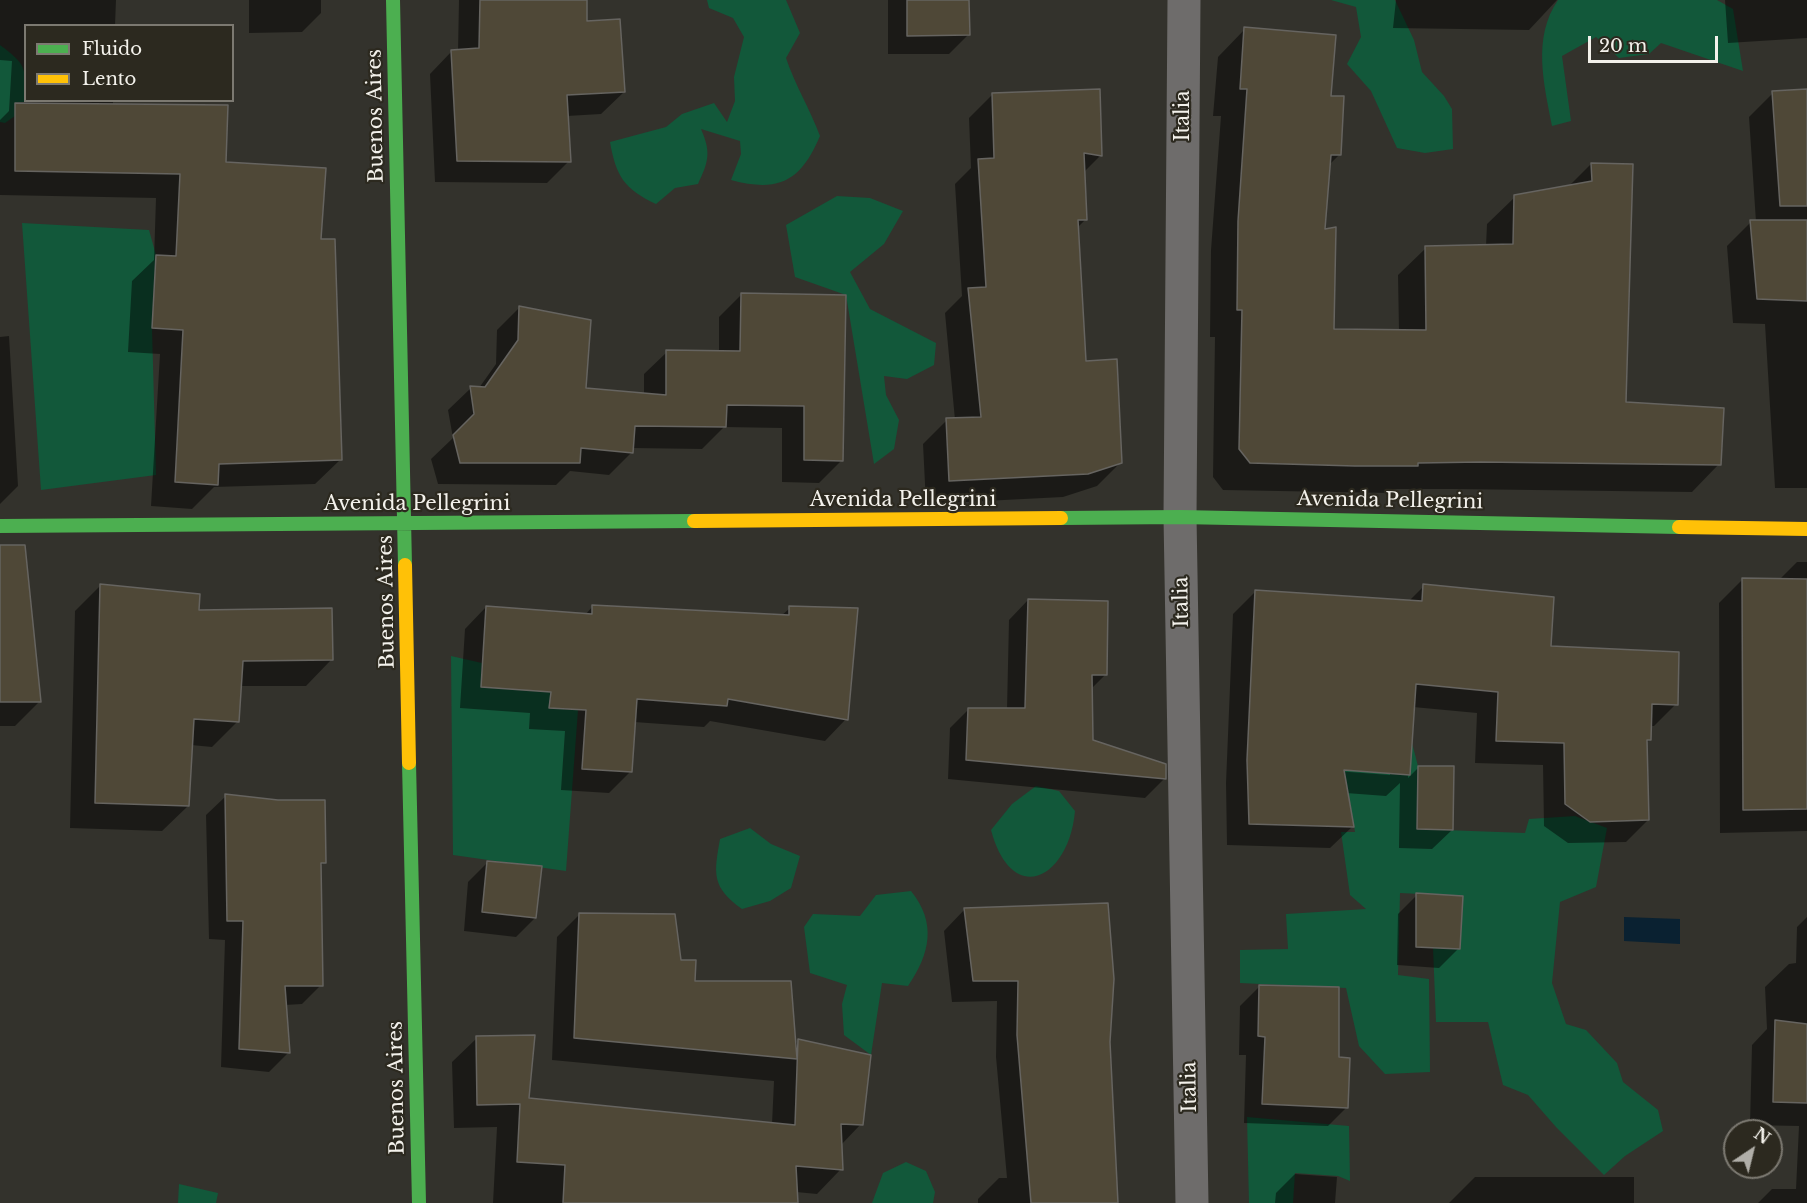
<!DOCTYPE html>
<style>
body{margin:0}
#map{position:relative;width:1807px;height:1203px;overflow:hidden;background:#33322c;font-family:"Libre Baskerville",serif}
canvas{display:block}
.legend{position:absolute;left:24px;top:24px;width:210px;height:78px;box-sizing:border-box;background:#2c291f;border:2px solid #7c7971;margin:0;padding:8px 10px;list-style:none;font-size:18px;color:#f3f1eb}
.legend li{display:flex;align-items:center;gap:12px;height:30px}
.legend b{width:30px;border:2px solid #7c7971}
.north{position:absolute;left:1723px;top:1119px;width:60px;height:60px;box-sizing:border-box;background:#2c291f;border:2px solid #7c7971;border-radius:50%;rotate:35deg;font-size:16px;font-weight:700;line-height:24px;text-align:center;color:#f3f1eb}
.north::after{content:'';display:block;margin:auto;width:21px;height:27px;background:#b0aea8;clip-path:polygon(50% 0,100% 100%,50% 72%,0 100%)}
.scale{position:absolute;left:1588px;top:36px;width:130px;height:27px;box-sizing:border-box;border:3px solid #f3f1eb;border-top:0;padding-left:8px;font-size:18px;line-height:21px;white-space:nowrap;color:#f3f1eb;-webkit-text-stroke:4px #2c291f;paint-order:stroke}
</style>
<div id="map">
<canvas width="1807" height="1203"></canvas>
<ul class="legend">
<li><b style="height:8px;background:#4caf50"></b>Fluido</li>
<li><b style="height:8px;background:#ffc107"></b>Lento</li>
</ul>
<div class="north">N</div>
<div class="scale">20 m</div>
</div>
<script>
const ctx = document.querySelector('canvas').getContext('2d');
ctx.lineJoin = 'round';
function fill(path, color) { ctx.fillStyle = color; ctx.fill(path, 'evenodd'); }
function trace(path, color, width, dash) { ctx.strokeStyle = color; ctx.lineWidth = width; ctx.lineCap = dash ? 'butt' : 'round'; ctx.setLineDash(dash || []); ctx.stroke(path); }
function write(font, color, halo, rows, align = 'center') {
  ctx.font = font + ' "Libre Baskerville",serif'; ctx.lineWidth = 4.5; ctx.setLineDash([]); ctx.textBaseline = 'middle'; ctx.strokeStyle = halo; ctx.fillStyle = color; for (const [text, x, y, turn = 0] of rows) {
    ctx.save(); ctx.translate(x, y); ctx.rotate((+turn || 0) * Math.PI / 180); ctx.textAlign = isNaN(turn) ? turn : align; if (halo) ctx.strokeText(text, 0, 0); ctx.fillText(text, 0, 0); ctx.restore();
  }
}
const green = new Path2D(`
 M 707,0 L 786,0 L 800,33 L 786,58 C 795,85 810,109 820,136 C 801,181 779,193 731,180 L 741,154 L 740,141 L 701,129 C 711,152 709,161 698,184 L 675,188 L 656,204 C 624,189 616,176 610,142 L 666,127 L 682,114 L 714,103 L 727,122 L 735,101 L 734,77 L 744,37 L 733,18 L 709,8 Z
 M 1331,0 L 1395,0 L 1414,40 L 1422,72 L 1444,96 L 1452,109 L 1453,149 L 1425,153 L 1397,148 L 1371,91 L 1347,64 L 1361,37 L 1356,7 Z
 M 1558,0 L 1717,0 L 1733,9 L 1743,71 L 1661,43 L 1649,54 L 1619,58 L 1596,37 L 1562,56 L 1571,121 L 1552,126 C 1544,84 1532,38 1558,0 Z
 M 0,45 C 27,65 25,67 26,100 L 32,101 L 15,103 L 15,116 L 5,123 L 0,122 Z
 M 837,196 L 870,198 L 903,211 L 884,244 L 850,272 L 870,309 L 936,343 L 934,365 L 907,379 L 884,376 L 886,395 L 899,420 L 894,449 L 874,464 L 846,295 L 795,277 L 786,225 Z
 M 22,223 L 149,230 L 156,255 L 152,328 L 156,475 L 41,490 Z
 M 451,656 L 482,663 L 481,687 L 551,692 L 550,708 L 578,710 L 566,871 L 453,855 Z
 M 1412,743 L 1418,766 L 1418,829 L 1525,833 L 1529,819 L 1575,816 L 1607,828 L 1596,887 L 1560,902 L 1552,983 L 1566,1024 L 1586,1030 L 1617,1063 L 1623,1082 L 1658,1110 L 1663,1131 L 1625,1156 L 1604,1175 L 1556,1127 L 1528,1095 L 1503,1085 L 1488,1022 L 1436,1022 L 1433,948 L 1460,949 L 1462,896 L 1400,893 L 1398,975 L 1429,979 L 1430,1072 L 1385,1074 L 1359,1046 L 1346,988 L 1240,983 L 1240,950 L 1288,949 L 1286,914 L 1366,909 L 1350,895 L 1341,832 L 1355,832 L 1344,770 Z
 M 1036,786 L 1059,791 L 1075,811 C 1069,879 1012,908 991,830 L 1012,804 Z
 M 750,828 L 771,844 L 800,856 L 791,888 L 770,901 L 742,909 C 711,887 714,873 720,839 Z
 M 911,891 C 937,923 930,954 908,986 L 882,983 L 871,1055 L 844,1035 L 842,1004 L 847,985 L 810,973 L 804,927 L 813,914 L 860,916 L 876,895 Z
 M 1247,1117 L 1349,1126 L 1350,1181 L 1338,1176 L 1295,1173 L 1293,1203 L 1249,1203 Z
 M 906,1162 L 926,1171 L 935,1192 L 933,1203 L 872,1203 L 883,1173 Z
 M 179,1184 L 218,1193 L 216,1203 L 178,1203 Z`);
const water = new Path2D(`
 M 1624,917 L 1680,919 L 1680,944 L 1624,941 Z`);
const shadow = new Path2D(`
 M 0,0 L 116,0 L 115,26 L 26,26 L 26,100 L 113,100 L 113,105 L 224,164 L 319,240 L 340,460 L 315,484 L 214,487 L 192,509 L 151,506 L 160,354 L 128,352 L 132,281 L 154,260 L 156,198 L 0,195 L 0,120 L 9,111 L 12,61 L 0,60 Z
 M 249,0 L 321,0 L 321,13 L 302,32 L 249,33 Z
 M 459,0 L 586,0 L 585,22 L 624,92 L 601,114 L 567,116 L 569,161 L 547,183 L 435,182 L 430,74 L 452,51 L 458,51 Z
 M 888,0 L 968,0 L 968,35 L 949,54 L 888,54 Z
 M 1396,0 L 1557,0 L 1529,30 L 1393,28 Z
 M 1725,0 L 1807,0 L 1807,38 L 1728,43 Z
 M 1245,29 L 1330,98 L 1339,155 L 1328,166 L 1323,231 L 1332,330 L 1399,331 L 1398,275 L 1426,248 L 1486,246 L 1487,224 L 1515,197 L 1568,187 L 1591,164 L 1625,403 L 1719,464 L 1692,492 L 1453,489 L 1393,489 L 1389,493 L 1223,490 L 1213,477 L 1215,337 L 1210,337 L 1211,250 L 1221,116 L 1213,116 L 1218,57 Z
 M 1807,91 L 1807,488 L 1775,488 L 1765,324 L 1733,323 L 1727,246 L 1751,222 L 1756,222 L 1749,117 L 1773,93 Z
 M 992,95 L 1101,155 L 1083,173 L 1086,219 L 1077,228 L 1085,362 L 1121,462 L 1097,486 L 1063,497 L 926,504 L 923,444 L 947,420 L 955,420 L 945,313 L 962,296 L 955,184 L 971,168 L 969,118 Z
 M 742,294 L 842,460 L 819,483 L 782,482 L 782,428 L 724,427 L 702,449 L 632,448 L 632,452 L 609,475 L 570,471 L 556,485 L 438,484 L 431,459 L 453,438 L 448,410 L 471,388 L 479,388 L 496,364 L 497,330 L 519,308 L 585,389 L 644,395 L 644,374 L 667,352 L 719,352 L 719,317 Z
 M 9,336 L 18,486 L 0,504 L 0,337 Z
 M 1797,562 L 1807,562 L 1807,831 L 1720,833 L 1719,603 L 1742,580 L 1779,580 Z
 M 100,586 L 197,611 L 331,660 L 306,686 L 240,686 L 238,721 L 212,747 L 191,745 L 188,806 L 162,831 L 70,828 L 75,611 Z
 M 1424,586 L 1549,648 L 1676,704 L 1654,726 L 1650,726 L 1650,740 L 1646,743 L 1648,820 L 1626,842 L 1568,843 L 1544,826 L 1543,765 L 1475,763 L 1477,713 L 1413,707 L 1408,778 L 1419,767 L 1452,830 L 1432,849 L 1399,848 L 1400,783 L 1386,796 L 1346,793 L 1352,827 L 1330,848 L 1227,845 L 1226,783 L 1233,614 L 1255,592 L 1408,602 ZM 1337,768 L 1390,772 L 1390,775 L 1336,771 Z
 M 0,600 L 40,701 L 15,726 L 0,726 Z
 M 1028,600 L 1105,675 L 1091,689 L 1092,741 L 1164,779 L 1145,798 L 948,779 L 950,728 L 969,709 L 1007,709 L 1009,620 Z
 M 593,606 L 781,616 L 790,608 L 846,719 L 825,741 L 710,721 L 704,727 L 634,722 L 630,772 L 609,793 L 561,790 L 565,731 L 529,729 L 530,713 L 460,708 L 465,629 L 486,607 L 585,615 Z
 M 226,796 L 324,862 L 320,867 L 321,985 L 302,1004 L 285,1005 L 288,1053 L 269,1072 L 221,1067 L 225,940 L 209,939 L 206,815 Z
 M 488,862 L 535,918 L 516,937 L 464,931 L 468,882 Z
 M 1417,895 L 1458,949 L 1439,968 L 1397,965 L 1398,914 Z
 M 965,909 L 1109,1042 L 1115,1203 L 978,1203 L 978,1199 L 999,1178 L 1007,1178 L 996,1057 L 997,1001 L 952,1002 L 944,931 Z
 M 580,914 L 680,962 L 693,982 L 794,1045 L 798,1041 L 861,1124 L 841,1145 L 841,1169 L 817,1194 L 796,1192 L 797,1203 L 493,1203 L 497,1127 L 454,1128 L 452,1062 L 477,1038 L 527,1099 L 772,1124 L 774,1081 L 552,1060 L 557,937 Z
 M 1807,917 L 1807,1203 L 1758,1203 L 1772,1189 L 1796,1189 L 1799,1126 L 1750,1125 L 1752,1045 L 1767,1029 L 1765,987 L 1789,964 L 1796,963 L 1797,927 Z
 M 1259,987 L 1337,1059 L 1347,1107 L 1328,1126 L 1244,1123 L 1246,1055 L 1239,1055 L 1240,1006 Z
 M 1295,1174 L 1337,1177 L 1335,1203 L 1275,1203 L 1276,1193 Z
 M 1475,1177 L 1634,1177 L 1634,1203 L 1449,1203 Z`);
const building = new Path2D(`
 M 480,0 L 587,0 L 587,21 L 620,19 L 625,92 L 567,95 L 571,162 L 457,161 L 451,50 L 479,48 Z
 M 907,0 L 969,0 L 970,35 L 907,36 Z
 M 1244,27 L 1336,35 L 1331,96 L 1344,96 L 1341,155 L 1331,155 L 1325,229 L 1336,227 L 1334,329 L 1426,330 L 1425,246 L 1513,244 L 1514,195 L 1592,181 L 1591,163 L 1633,164 L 1626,402 L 1724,408 L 1721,465 L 1481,462 L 1418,463 L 1418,466 L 1355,466 L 1250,463 L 1239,449 L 1242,310 L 1237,310 L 1238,221 L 1247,89 L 1240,89 Z
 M 1100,89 L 1102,156 L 1084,153 L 1087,220 L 1078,220 L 1086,361 L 1117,359 L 1122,463 L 1088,474 L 949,481 L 946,418 L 981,417 L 968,288 L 986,287 L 978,159 L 994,158 L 992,93 Z
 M 1807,89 L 1807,206 L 1780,206 L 1772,91 Z
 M 15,103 L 228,105 L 226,162 L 326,168 L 321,239 L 335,239 L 342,460 L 219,464 L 218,485 L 175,482 L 183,330 L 152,328 L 156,255 L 176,256 L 180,174 L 15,171 Z
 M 1750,220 L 1807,220 L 1807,301 L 1757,299 Z
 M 741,293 L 846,295 L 843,461 L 804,460 L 804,406 L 727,405 L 726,427 L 635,426 L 633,453 L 581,448 L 580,463 L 460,463 L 453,435 L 474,414 L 470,386 L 485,387 L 518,340 L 519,306 L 591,320 L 586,388 L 666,395 L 666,350 L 740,351 Z
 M 0,545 L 25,545 L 41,702 L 0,702 Z
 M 1742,578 L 1807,579 L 1807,809 L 1743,810 Z
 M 100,584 L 200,594 L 199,610 L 332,608 L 333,660 L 243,661 L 239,722 L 194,719 L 189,806 L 95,803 Z
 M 1423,584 L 1554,597 L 1551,646 L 1679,652 L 1678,705 L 1652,704 L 1651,740 L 1647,740 L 1649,820 L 1590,822 L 1565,804 L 1564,743 L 1496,741 L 1498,692 L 1416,684 L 1410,775 L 1344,770 L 1354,827 L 1249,824 L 1247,760 L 1255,590 L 1422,601 Z
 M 1028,599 L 1108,601 L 1107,675 L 1092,675 L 1093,740 L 1166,764 L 1166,779 L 966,760 L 968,708 L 1025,708 Z
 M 592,605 L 789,615 L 789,606 L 858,608 L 848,720 L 728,699 L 727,706 L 637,699 L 632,772 L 582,769 L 586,710 L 549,708 L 551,692 L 481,687 L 486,606 L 592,614 Z
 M 1418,766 L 1454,766 L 1453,830 L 1417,829 Z
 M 225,794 L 278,800 L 325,800 L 326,863 L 321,863 L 323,986 L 285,986 L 290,1053 L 239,1049 L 243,921 L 227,921 Z
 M 487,861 L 542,866 L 536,918 L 482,912 Z
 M 1416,893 L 1463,896 L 1460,949 L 1416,947 Z
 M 1108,903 L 1114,979 L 1110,1042 L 1118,1203 L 1031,1203 L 1017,1035 L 1018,981 L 973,981 L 964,908 Z
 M 579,913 L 675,914 L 681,960 L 696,960 L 695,981 L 791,981 L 797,1059 L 574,1038 Z
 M 1259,985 L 1339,987 L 1339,1057 L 1350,1058 L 1348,1108 L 1262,1104 L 1265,1037 L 1258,1036 Z
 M 1775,1020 L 1807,1024 L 1807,1103 L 1773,1102 Z
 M 535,1035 L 529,1098 L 795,1125 L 798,1039 L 871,1055 L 863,1125 L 841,1124 L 843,1170 L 796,1166 L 798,1203 L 563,1203 L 565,1165 L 517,1162 L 520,1104 L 477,1105 L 476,1036 Z`);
const street = new Path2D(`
 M 1184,0 L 1180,517 L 1192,1203`);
const fast = new Path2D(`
 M 393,0 L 405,565
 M 1061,518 L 1180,517 L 1679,527
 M 0,526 L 694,521
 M 409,763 L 419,1203`);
const slow = new Path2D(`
 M 694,521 L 1061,518
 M 1679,527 L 1807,529
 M 405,565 L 409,763`);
const streetNames = [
 ["Buenos Aires",376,116,-91],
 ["Italia",1183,116,-90],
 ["Avenida Pellegrini",903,500],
 ["Avenida Pellegrini",1390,501,1],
 ["Avenida Pellegrini",417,504],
 ["Buenos Aires",387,602,-91],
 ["Italia",1182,602,-91],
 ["Italia",1190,1087,-91],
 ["Buenos Aires",397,1088,-91]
];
fill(green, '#12583a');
fill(water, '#0a2131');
fill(shadow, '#0007');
fill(building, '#4f4837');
trace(building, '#666460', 1.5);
trace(street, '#6e6c6b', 33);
trace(fast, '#4caf50', 14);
trace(slow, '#ffc107', 14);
write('20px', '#f3f1eb', '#2c291f', streetNames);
</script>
